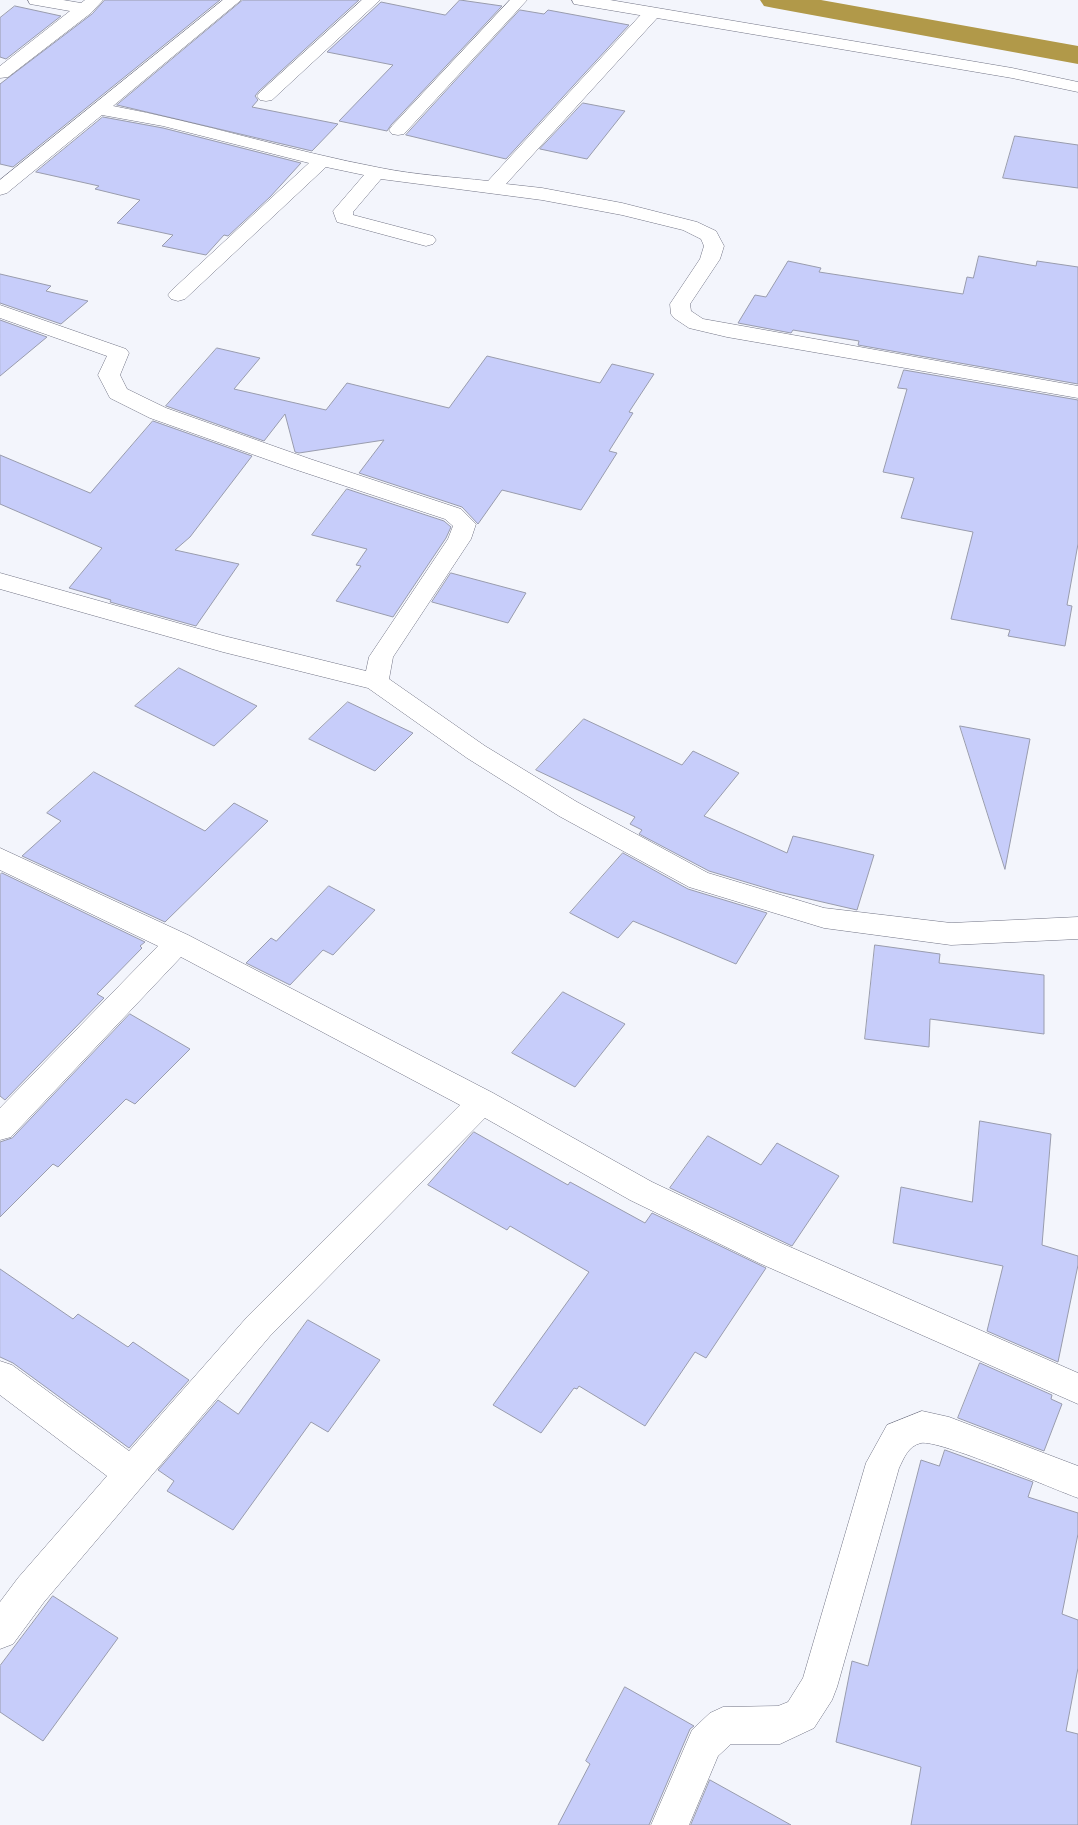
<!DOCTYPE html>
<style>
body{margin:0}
canvas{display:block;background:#f3f5fc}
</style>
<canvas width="1078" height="1825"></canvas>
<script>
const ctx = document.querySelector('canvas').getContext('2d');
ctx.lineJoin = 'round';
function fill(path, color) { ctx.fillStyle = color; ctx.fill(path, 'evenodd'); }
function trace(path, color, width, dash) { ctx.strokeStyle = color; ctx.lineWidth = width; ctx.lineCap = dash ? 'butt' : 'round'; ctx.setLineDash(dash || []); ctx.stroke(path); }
const canal = new Path2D(`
 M 760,0 L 821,0 L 1078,46 L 1078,64 L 774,8 L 764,6 Z`);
const building = new Path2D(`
 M 105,0 L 220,0 L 13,167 L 0,164 L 0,84 L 92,14 Z
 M 243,0 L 359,0 L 259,91 L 255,96 L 258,100 L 252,107 L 338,124 L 312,151 L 117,105 Z
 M 460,0 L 502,6 L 391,125 L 387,131 L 339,121 L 393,65 L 327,52 L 381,2 L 445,15 Z
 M 15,6 L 61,16 L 6,59 L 0,57 L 0,18 Z
 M 520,10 L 544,14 L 548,10 L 629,25 L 506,159 L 406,135 Z
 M 583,103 L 625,111 L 587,159 L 540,149 Z
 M 103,117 L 163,128 L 301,163 L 270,197 L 228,236 L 224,235 L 206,255 L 162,246 L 173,235 L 117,223 L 140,200 L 95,189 L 99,186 L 36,172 Z
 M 1015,136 L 1078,145 L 1078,188 L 1003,178 Z
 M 979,256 L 1036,266 L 1037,261 L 1078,267 L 1078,384 L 858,345 L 859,341 L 793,330 L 791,333 L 738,323 L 755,295 L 766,297 L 788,261 L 821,268 L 819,272 L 963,294 L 967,277 L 973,278 Z
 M 0,274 L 51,286 L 46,291 L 88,301 L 61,324 L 0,303 Z
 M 0,320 L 47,337 L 0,376 Z
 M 217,348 L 260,358 L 234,389 L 326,410 L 347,383 L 449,408 L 487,356 L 600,383 L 612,364 L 654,374 L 629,412 L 633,413 L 609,451 L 617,453 L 581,510 L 502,490 L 478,524 L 462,507 L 359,473 L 384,440 L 299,453 L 295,452 L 285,414 L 264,441 L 166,406 Z
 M 904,370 L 1078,400 L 1078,544 L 1067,605 L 1072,606 L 1065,646 L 1008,636 L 1010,630 L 951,619 L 973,532 L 901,518 L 914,478 L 883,472 L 907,389 L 898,388 Z
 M 153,421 L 252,456 L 190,537 L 175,550 L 239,564 L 196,626 L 110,602 L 111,600 L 69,588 L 102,548 L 0,504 L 0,455 L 90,493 Z
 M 347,489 L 444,521 L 451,527 L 446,538 L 393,617 L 336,601 L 361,566 L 356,565 L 367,549 L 312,535 Z
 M 451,573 L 526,593 L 508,623 L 432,602 Z
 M 179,668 L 257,706 L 214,746 L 135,706 Z
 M 348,702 L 413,733 L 375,771 L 309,739 Z
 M 584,719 L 682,765 L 693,751 L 739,773 L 704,816 L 787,853 L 793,836 L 874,855 L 857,910 L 779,892 L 709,871 L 639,834 L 642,830 L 630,824 L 635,817 L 536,770 Z
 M 960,726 L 1030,739 L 1005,869 Z
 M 94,772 L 205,831 L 234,803 L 268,821 L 165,922 L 22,856 L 61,821 L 47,813 Z
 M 623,853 L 688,889 L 767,913 L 736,964 L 633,921 L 618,938 L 570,913 Z
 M 2,873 L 145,942 L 140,946 L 142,948 L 97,994 L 104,998 L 5,1100 L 0,1096 L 0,875 Z
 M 329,886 L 375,910 L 333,955 L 323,950 L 290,985 L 246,963 L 271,938 L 276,941 Z
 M 875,945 L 940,954 L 939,963 L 1044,975 L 1044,1034 L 930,1019 L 929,1047 L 865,1039 Z
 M 563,992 L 625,1024 L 575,1087 L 512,1053 Z
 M 130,1014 L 190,1049 L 135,1104 L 126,1099 L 58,1167 L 53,1164 L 0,1217 L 0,1142 L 12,1138 Z
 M 980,1121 L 1051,1134 L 1042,1245 L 1078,1256 L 1078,1265 L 1058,1362 L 987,1331 L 1003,1266 L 893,1243 L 901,1187 L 972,1202 Z
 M 474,1132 L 568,1185 L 570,1182 L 645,1223 L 652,1213 L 766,1268 L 706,1358 L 695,1352 L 645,1426 L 579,1386 L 577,1389 L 574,1388 L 541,1433 L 493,1405 L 589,1272 L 510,1226 L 507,1230 L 428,1185 Z
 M 708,1136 L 761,1165 L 777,1143 L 839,1176 L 792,1246 L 670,1188 Z
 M 0,1269 L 73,1319 L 78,1314 L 128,1347 L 133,1342 L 189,1380 L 129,1448 L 13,1363 L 0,1357 Z
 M 308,1320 L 380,1360 L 328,1432 L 311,1422 L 233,1530 L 167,1491 L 174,1481 L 158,1470 L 218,1400 L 238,1414 Z
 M 980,1363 L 1052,1395 L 1051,1399 L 1062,1404 L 1044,1451 L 958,1418 Z
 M 945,1450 L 1033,1482 L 1028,1497 L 1078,1513 L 1078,1534 L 1062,1614 L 1078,1620 L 1078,1668 L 1066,1731 L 1078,1734 L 1078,1825 L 911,1825 L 921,1767 L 836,1742 L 852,1661 L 868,1666 L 921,1460 L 939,1466 Z
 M 53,1596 L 118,1638 L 43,1741 L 0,1712 L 0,1666 Z
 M 625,1687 L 694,1726 L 690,1729 L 649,1825 L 558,1825 L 590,1764 L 586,1761 Z
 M 710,1780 L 791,1825 L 691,1825 Z`);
const minor = new Path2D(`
 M 28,0 L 63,0 L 81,3 L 85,0 L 103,0 L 91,13 L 8,77 L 0,78 L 0,66 L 70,11 L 30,4 Z
 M 223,0 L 241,0 L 113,106 C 203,123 291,151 381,168 C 416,175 452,177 488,181 L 646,9 L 658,9 L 660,13 L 658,17 L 506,184 L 542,188 L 622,203 L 697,222 L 716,231 L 724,246 L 720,259 L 690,304 L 691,311 L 703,319 L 1078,386 L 1078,398 L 727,337 L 689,328 L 674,318 L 671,314 L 670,304 L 700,259 L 704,246 L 701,239 L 683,230 L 622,215 L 542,200 L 381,179 L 353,212 L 353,215 L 433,236 L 436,240 L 433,244 L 426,246 L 337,222 L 333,211 L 364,175 L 326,167 L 185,299 L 178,301 L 171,299 L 168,295 L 171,291 L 309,163 L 163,126 L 102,115 L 7,193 L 0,195 L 0,180 Z
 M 362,0 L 380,0 L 272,100 L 266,101 L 260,100 L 257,96 L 260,92 Z
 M 510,0 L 527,0 L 404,134 L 398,135 L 392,134 L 389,130 L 392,126 Z
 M 0,305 L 126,349 L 129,353 L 120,375 L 127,389 L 166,408 L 310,459 L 461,509 L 476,524 L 471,539 L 393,657 L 389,679 L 485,746 L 577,802 L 708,873 L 824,908 L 951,923 L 1078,917 L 1078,939 L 951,945 L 824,928 L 689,887 L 559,816 L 467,758 L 368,688 L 223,652 L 0,589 L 0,573 L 224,636 L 366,671 L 369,657 L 448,539 L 453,526 L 445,519 L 294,469 L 150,418 L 110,398 L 98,375 L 107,356 L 0,318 Z
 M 0,848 L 188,935 L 493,1093 L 652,1182 L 781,1243 L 1078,1373 L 1078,1404 L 759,1263 L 630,1200 L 485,1118 L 270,1336 L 44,1602 L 13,1644 L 0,1649 L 0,1602 L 18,1578 L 107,1476 L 0,1395 L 0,1361 L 12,1365 L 129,1451 L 248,1316 L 460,1105 L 181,957 L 11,1137 L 0,1140 L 0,1108 L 158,946 L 0,870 Z
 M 922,1411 L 949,1417 L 1078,1466 L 1078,1498 C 1053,1489 938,1439 921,1443 C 908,1446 904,1458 899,1468 L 837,1687 L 832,1700 L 814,1728 L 780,1744 L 731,1744 L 718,1756 L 689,1825 L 651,1825 L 692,1730 L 710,1713 L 723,1707 L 778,1706 L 788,1702 L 803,1678 L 866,1463 L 887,1425 Z`);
const tertiary = new Path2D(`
 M 572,0 L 610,0 L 1012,68 L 1078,82 L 1078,92 L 1012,78 L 580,5 L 574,4 Z`);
fill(canal, '#b19949');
fill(building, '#c7cdfa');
trace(building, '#999cad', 1);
trace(minor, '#727485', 1);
trace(tertiary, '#727485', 1);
fill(minor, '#fff');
fill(tertiary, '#fff');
</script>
